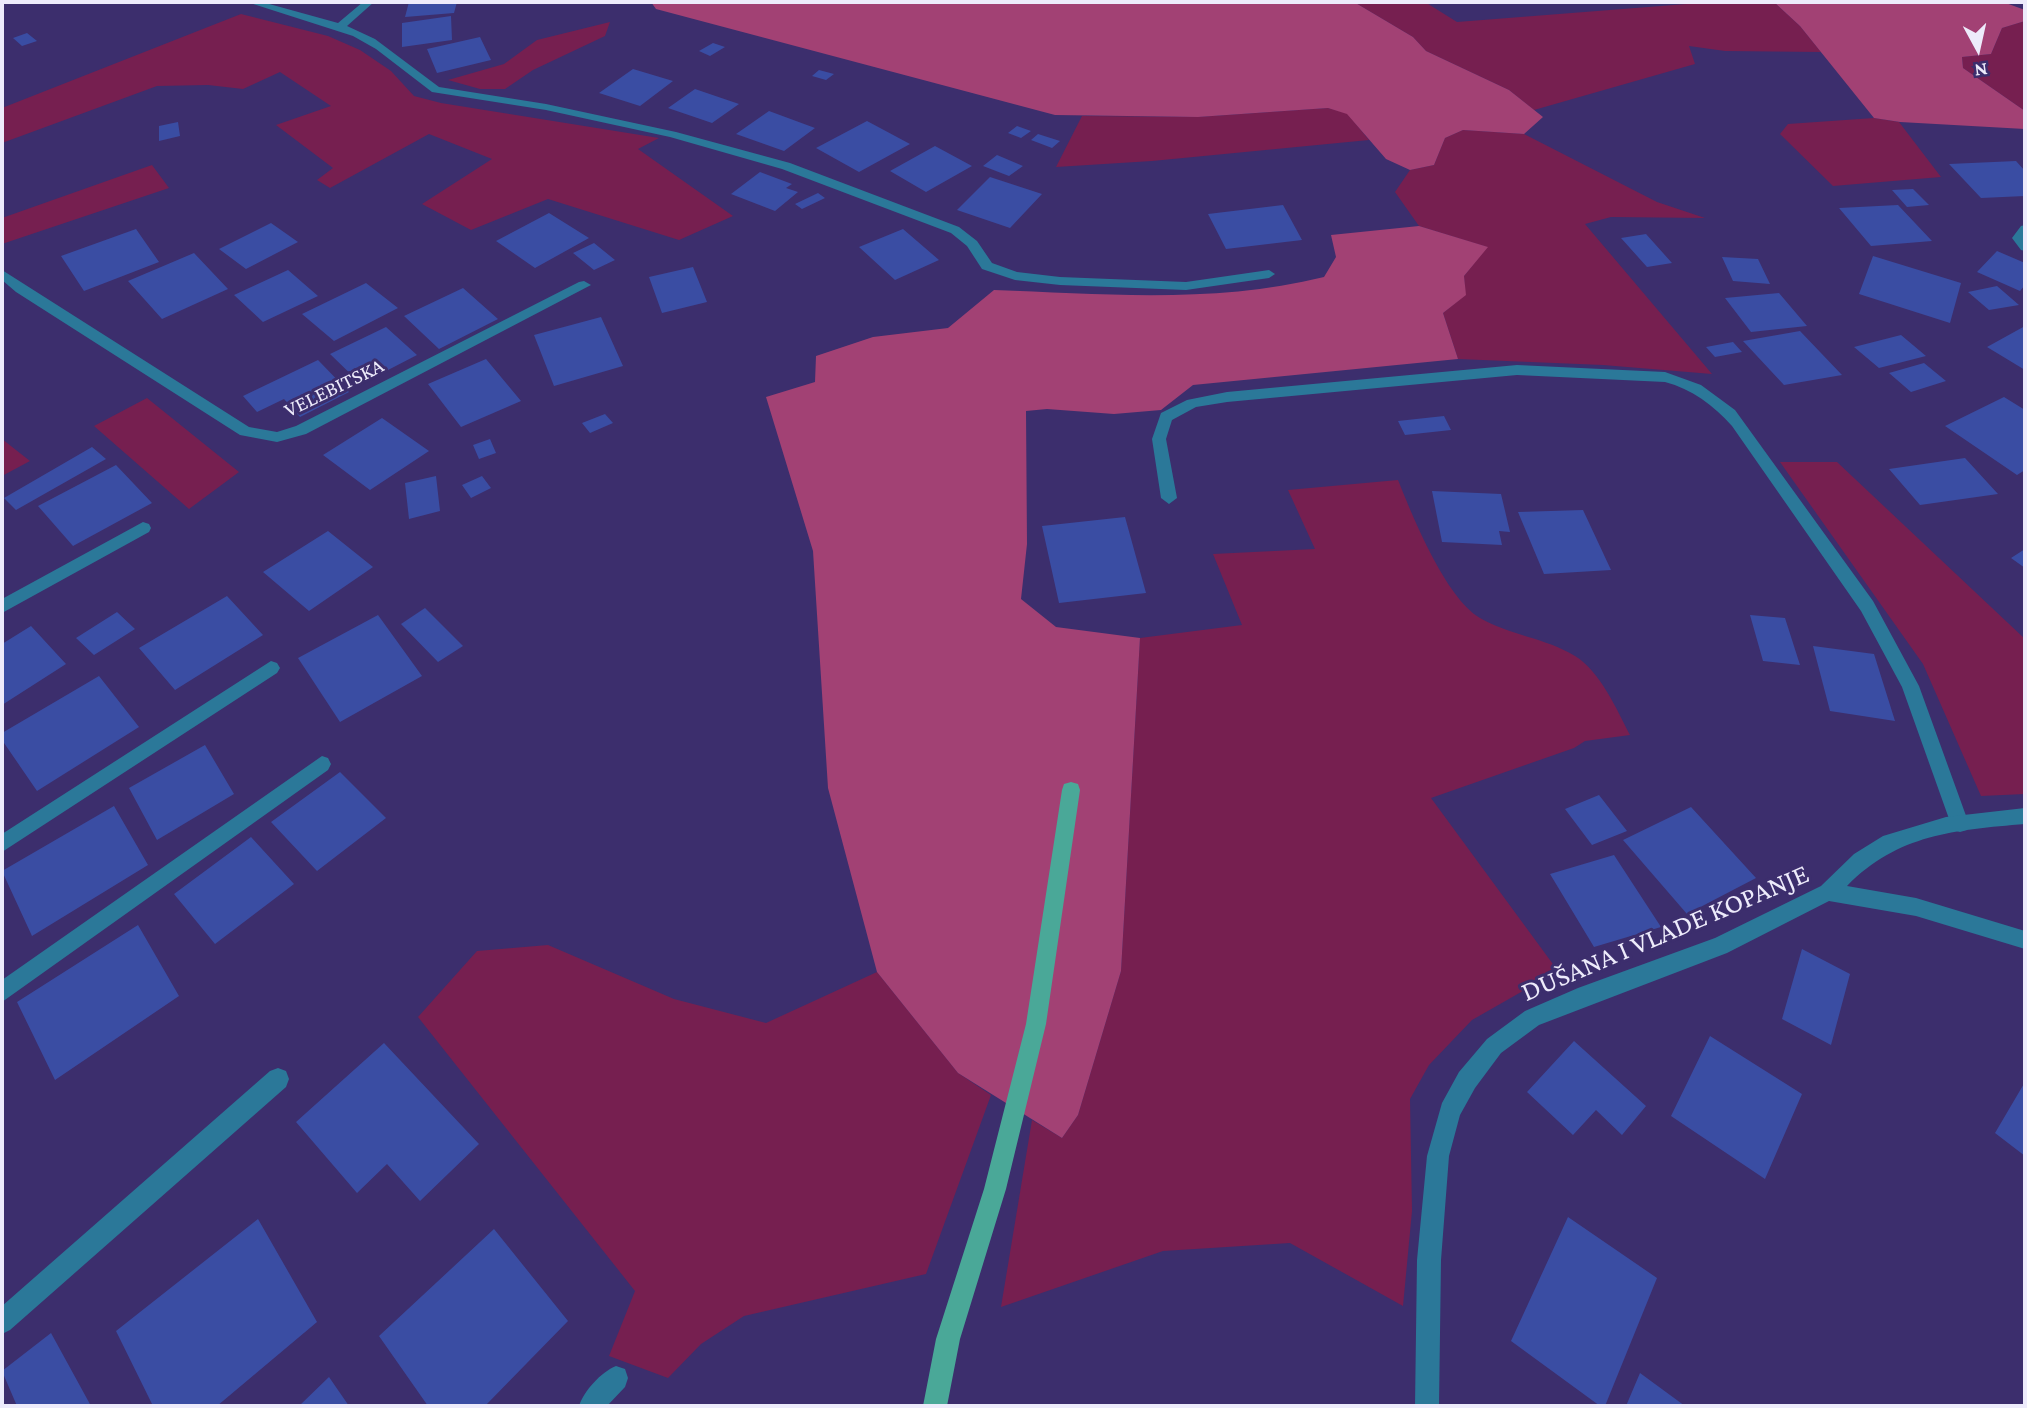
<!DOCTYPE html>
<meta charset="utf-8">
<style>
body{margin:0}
#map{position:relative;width:2027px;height:1408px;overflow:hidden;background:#3c2e6d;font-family:"Crimson Pro",serif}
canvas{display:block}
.frame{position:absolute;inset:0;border:4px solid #edebfb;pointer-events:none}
.north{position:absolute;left:1943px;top:14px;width:70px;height:70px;-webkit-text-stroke:5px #3c2e6d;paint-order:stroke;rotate:172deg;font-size:19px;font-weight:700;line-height:28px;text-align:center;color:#edebfb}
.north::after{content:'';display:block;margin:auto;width:24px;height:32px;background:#edebfb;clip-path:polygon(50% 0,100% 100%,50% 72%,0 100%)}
</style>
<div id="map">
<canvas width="2027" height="1408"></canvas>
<div class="frame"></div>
<div class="north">N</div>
</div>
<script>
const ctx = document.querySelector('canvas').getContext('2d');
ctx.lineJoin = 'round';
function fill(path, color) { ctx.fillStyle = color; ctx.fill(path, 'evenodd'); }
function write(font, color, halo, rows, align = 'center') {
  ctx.font = font + ' "Crimson Pro",serif'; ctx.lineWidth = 6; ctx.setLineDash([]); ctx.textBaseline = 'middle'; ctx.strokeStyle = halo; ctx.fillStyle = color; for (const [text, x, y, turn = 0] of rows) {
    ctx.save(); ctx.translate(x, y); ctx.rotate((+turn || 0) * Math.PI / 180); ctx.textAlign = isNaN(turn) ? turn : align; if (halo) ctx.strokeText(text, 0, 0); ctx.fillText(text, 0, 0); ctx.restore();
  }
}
const green = new Path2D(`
 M 1354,2 L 1425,2 L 1457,22 L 1712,2 L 1774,2 L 1800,26 L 1821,52 L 1725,51 L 1689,46 L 1695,64 L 1534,110 L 1509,90 L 1426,51 L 1413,37 Z
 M 241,14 L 328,36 L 360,50 L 391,71 L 414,96 L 441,103 L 659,138 L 638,149 L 733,216 L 679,240 L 548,199 L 471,230 L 422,204 L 492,159 L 429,134 L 330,188 L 317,180 L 333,168 L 276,125 L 331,106 L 280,72 L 243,89 L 208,85 L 157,86 L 2,143 L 2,108 Z
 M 2025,21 L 2025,111 L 1963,68 L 1962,57 L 1991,54 L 2002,28 Z
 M 610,22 L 605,36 L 533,70 L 505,89 L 480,89 L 448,80 L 504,64 L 537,40 Z
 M 1328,108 L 1347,113 L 1369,140 L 1152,161 L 1056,167 L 1082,116 L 1198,117 Z
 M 1874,118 L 1899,122 L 1941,177 L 1833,186 L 1780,134 L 1788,124 Z
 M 1463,130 L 1524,134 L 1657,202 L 1705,218 L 1611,217 L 1585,224 L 1712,374 L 1603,365 L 1458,359 L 1443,313 L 1465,295 L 1464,276 L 1487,247 L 1419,226 L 1395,192 L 1410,170 L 1434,165 L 1445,138 Z
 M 152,165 L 169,188 L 2,244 L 2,218 Z
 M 147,398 L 239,472 L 189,509 L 94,426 Z
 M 2,439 L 30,461 L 2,476 Z
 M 1780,462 L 1837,462 L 2025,639 L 2025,794 L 1981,796 L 1923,664 Z
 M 1398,480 C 1413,517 1445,597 1480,618 C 1509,635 1546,638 1575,656 C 1600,671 1617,710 1630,735 L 1585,741 L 1574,748 L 1431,798 L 1558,971 L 1472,1020 L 1429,1065 L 1410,1099 L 1412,1211 L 1403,1306 L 1290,1243 L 1163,1251 L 1001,1307 L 1032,1120 L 1062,1138 L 1078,1115 L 1121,971 L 1140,638 L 1242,625 L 1213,554 L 1315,549 L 1288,490 Z
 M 548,945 L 674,999 L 766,1023 L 877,972 L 958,1073 L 991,1095 L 926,1274 L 744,1316 L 701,1344 L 668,1378 L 609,1356 L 635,1291 L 418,1017 L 477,951 Z`);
const forest = new Path2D(`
 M 651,2 L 1354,2 L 1413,37 L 1426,51 L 1509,90 L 1543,117 L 1524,134 L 1463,130 L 1445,138 L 1434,165 L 1410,170 L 1386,159 L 1347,114 L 1328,108 L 1198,117 L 1055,115 L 656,9 Z
 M 1774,2 L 2003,2 L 2025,10 L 2025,21 L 2002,28 L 1991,54 L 1962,57 L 1963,68 L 2025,111 L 2025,129 L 1900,122 L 1874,118 L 1800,26 Z
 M 1419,226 L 1488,247 L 1464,276 L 1466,295 L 1443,313 L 1458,359 L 1193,385 L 1161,410 L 1114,414 L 1047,409 L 1026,411 L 1027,544 L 1021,599 L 1056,627 L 1140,638 L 1121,971 L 1078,1115 L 1062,1138 L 958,1073 L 877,972 L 828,788 L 813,551 L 766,397 L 815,382 L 816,356 L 873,337 L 948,328 L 994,290 C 1103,294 1216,304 1324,277 L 1336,257 L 1331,235 Z`);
const stream = new Path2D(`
 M 1071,782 L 1078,784 L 1080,790 L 1046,1024 L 1006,1189 L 960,1339 L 947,1406 L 923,1406 L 936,1339 L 984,1189 L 1026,1024 L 1062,790 L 1064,784 Z`);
const building = new Path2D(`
 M 409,2 L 457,2 L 454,13 L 405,17 Z
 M 451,16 L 452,40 L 402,47 L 402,23 Z
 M 27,33 L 37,41 L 22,46 L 13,38 Z
 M 480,37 L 491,60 L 437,73 L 427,49 Z
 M 713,43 L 725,47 L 710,56 L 699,51 Z
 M 633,69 L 673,81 L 640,106 L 599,93 Z
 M 819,70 L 834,74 L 826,80 L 812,76 Z
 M 695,89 L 739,104 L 712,123 L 668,108 Z
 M 769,111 L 815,128 L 784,151 L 736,134 Z
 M 867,121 L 910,144 L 859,172 L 816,148 Z
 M 178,122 L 180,136 L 159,141 L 159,126 Z
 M 1017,126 L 1031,131 L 1021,138 L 1008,133 Z
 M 1038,134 L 1060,141 L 1052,148 L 1031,140 Z
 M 935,146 L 972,166 L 926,192 L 890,171 Z
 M 997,155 L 1023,166 L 1009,176 L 983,166 Z
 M 2016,161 L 2025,171 L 2025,196 L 1981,198 L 1949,164 Z
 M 760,172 L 792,184 L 786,188 L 798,192 L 775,211 L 731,194 Z
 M 990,177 L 1042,194 L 1010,228 L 957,210 Z
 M 1913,189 L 1929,205 L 1907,207 L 1892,190 Z
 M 818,193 L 825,198 L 802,209 L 795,204 Z
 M 1283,205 L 1302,240 L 1226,249 L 1208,214 Z
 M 1898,205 L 1932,241 L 1871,246 L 1839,208 Z
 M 549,213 L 589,238 L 535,268 L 496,241 Z
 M 271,223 L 298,242 L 246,269 L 219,249 Z
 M 136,229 L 159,262 L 84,291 L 61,256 Z
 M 903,229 L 939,260 L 895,280 L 859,247 Z
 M 1646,234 L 1672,263 L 1647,267 L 1621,238 Z
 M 594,243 L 615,260 L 594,270 L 573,253 Z
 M 1997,251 L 2025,263 L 2025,285 L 2020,291 L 1977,272 Z
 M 194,253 L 228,289 L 162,319 L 128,281 Z
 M 1873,256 L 1961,283 L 1950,323 L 1859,294 Z
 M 1722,257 L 1758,259 L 1770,284 L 1733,281 Z
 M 693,267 L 707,302 L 662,313 L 649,277 Z
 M 288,270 L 318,296 L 263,322 L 234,295 Z
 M 366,283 L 398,308 L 334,341 L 302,314 Z
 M 1997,286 L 2019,305 L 1989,310 L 1968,292 Z
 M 463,288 L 498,319 L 439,349 L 404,316 Z
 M 1779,293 L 1807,326 L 1751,332 L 1725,298 Z
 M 601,317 L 623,366 L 554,386 L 534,335 Z
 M 2025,326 L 2025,370 L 1987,347 Z
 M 386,327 L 417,355 L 361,384 L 330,354 Z
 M 1800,331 L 1842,375 L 1784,385 L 1743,341 Z
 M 1901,335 L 1926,356 L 1879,368 L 1854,347 Z
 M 1733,342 L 1742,352 L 1715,357 L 1706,347 Z
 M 486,359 L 521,401 L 461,427 L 428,384 Z
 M 318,360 L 349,392 L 300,417 L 284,399 L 257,412 L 243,396 Z
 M 1924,363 L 1946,381 L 1911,392 L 1889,373 Z
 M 2004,397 L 2025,410 L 2025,470 L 2017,475 L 1945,426 Z
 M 605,414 L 613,423 L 590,433 L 582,423 Z
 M 1444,416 L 1451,430 L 1405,435 L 1398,421 Z
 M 382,418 L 429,451 L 370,490 L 323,455 Z
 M 490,439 L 496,453 L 479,459 L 473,445 Z
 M 92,447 L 106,459 L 16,510 L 4,498 Z
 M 1965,458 L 1998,494 L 1920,505 L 1889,469 Z
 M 116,465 L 152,503 L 73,546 L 38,506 Z
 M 436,476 L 440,511 L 409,519 L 405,483 Z
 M 482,476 L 491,488 L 471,498 L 462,485 Z
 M 1432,491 L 1501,494 L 1510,532 L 1499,531 L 1502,545 L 1442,542 Z
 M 1583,510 L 1611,570 L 1544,574 L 1518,512 Z
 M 1125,517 L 1146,593 L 1059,603 L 1042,526 Z
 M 328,531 L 373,567 L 309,611 L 263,572 Z
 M 2025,549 L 2025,568 L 2011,558 Z
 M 227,596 L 263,635 L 175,690 L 139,648 Z
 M 425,608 L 463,646 L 438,662 L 401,624 Z
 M 117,612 L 135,629 L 94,655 L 76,638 Z
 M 378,615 L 422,676 L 340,722 L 298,658 Z
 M 1750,615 L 1785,618 L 1800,665 L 1763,661 Z
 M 31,626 L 66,664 L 2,705 L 2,644 Z
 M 1813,646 L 1874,654 L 1895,721 L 1830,711 Z
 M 99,676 L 139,727 L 37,791 L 2,740 L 2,733 Z
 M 205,745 L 234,794 L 157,840 L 129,788 Z
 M 340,772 L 386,818 L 317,871 L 271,822 Z
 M 1599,795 L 1627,831 L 1592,845 L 1565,809 Z
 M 114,806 L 148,865 L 32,936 L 2,871 Z
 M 1691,807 L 1756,878 L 1687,914 L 1623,840 Z
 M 251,837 L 294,884 L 215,944 L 174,894 Z
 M 1614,855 L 1661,927 L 1594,947 L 1550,874 Z
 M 138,925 L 179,996 L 55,1080 L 17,1002 Z
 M 1802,949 L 1850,974 L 1831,1045 L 1782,1019 Z
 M 1710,1036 L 1802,1094 L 1765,1179 L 1671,1116 Z
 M 1574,1041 L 1646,1106 L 1622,1135 L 1596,1110 L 1573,1135 L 1527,1092 Z
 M 384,1043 L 479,1144 L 420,1201 L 387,1164 L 357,1193 L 296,1122 Z
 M 2025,1082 L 2025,1156 L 1995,1133 Z
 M 1568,1217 L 1657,1278 L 1605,1406 L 1600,1406 L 1511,1341 Z
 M 258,1219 L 317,1322 L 217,1406 L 153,1406 L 116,1331 Z
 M 494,1229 L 568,1321 L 485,1406 L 428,1406 L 379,1336 Z
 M 51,1333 L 91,1406 L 17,1406 L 2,1371 Z
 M 1640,1373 L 1685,1406 L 1626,1406 Z
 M 329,1377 L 349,1406 L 299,1406 Z`);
const service = new Path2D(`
 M 1517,365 L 1665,372 L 1701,385 L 1735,410 L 1873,601 L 1919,686 L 1969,824 L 1967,830 L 1960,832 L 1953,830 L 1902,687 L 1861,611 L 1732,426 C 1713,405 1692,389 1665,382 L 1517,375 L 1227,402 L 1196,407 L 1172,420 L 1166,439 L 1177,498 L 1169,504 L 1161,498 L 1152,439 L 1161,413 L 1187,400 L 1227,392 Z`);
const minor = new Path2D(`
 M 247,2 L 262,2 L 338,23 L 363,2 L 374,2 L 347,26 L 375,39 L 439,87 L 546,104 L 676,132 L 790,163 L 959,227 L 977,241 L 992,263 L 1017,272 L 1060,277 L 1186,282 L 1269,270 L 1275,274 L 1269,278 L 1186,290 L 1060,285 L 1015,280 L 982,269 L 967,246 L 951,233 L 782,169 L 670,137 L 546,110 L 432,92 L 376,49 L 353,36 Z
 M 2025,225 L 2025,251 L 2021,250 L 2012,238 L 2021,226 Z
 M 2,270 L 249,427 L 277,432 L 296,426 L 579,282 L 584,281 L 591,285 L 306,434 L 277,442 L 240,435 L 16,292 L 2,280 Z
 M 143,522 L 149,524 L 151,528 L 149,532 L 2,613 L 2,599 Z
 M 271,661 L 277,663 L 280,668 L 277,673 L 2,852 L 2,834 Z
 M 322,756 L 328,758 L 331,764 L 328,770 L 2,1002 L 2,980 Z
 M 2025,808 L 2025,824 C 1955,830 1898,834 1847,886 L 1916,898 L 2025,931 L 2025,949 L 1916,916 L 1829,901 L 1727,953 L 1539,1025 L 1501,1053 L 1475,1088 L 1460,1115 L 1449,1156 L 1441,1260 L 1439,1406 L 1415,1406 L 1417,1260 L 1427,1156 L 1442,1103 L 1459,1072 L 1487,1039 L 1525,1011 L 1578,988 L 1715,938 L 1821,886 L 1854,854 L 1883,836 L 1946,817 Z
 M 278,1068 L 286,1071 L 289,1079 L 286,1087 L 10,1330 L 2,1334 L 2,1306 L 270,1071 Z
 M 616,1366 L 625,1369 L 628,1378 L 625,1387 L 607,1406 L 579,1406 C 584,1391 601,1372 616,1366 Z`);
const farStreetnames = [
 ["VELEBITSKA",334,388,-26]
];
const nearStreetnames = [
 ["DUŠANA I VLADE KOPANJE",1665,933,-23]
];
fill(green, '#761f50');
fill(forest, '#a24174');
fill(stream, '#4aa898');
fill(building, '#3a4da3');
fill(service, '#2b7899');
fill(minor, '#2b7899');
write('21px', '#edebfb', '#3c2e6d', farStreetnames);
write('28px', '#edebfb', '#3c2e6d', nearStreetnames);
</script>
